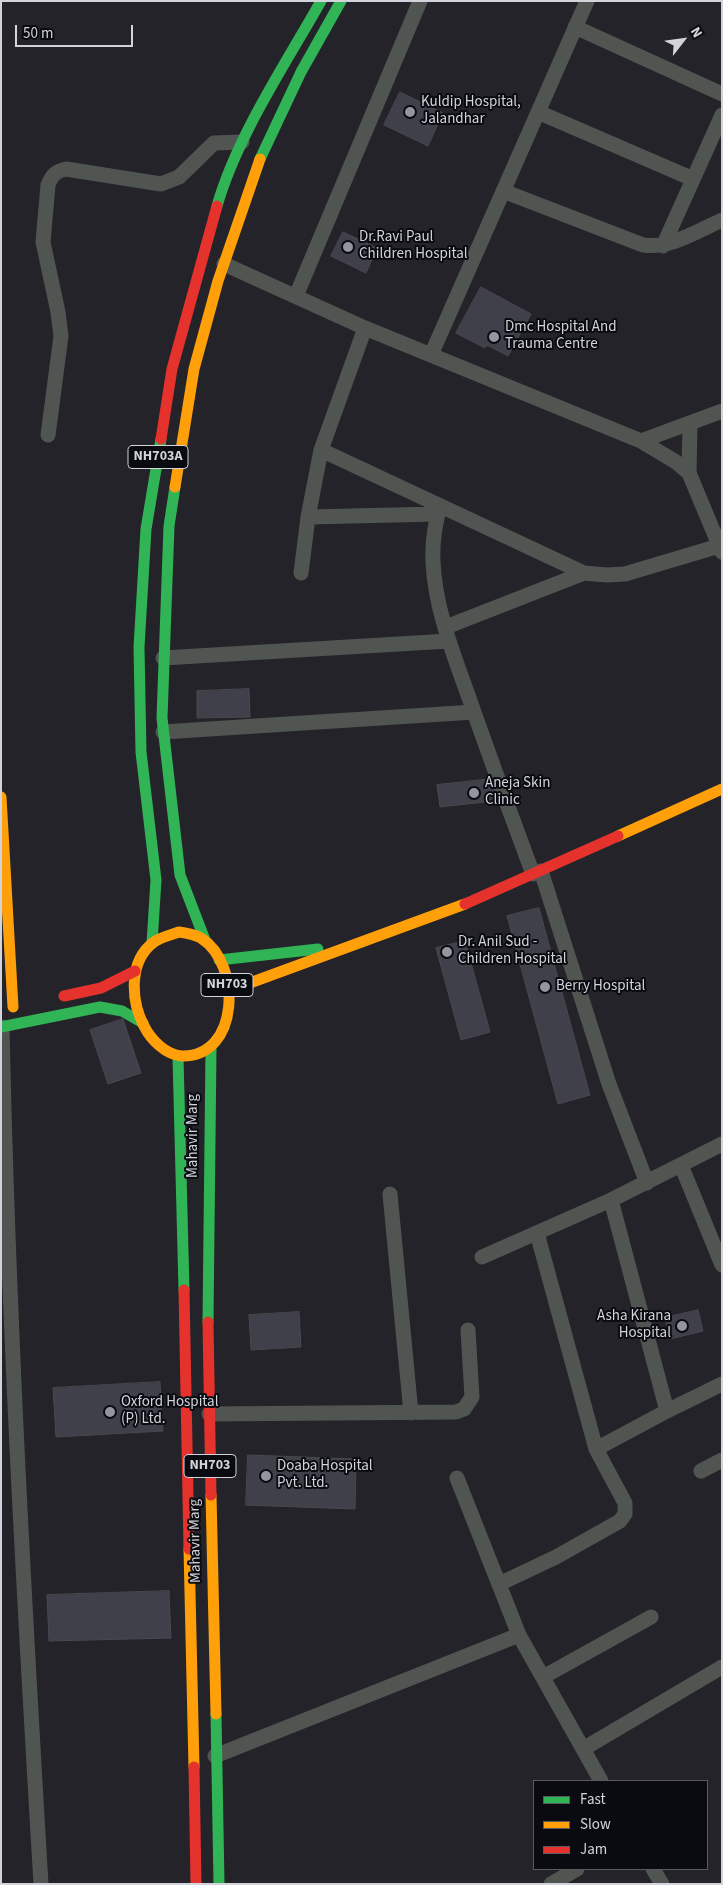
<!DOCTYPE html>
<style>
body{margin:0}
#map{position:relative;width:723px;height:1885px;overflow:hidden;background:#232329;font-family:"Source Sans 3",sans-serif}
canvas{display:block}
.frame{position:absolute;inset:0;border:2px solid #d2d3db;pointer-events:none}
.legend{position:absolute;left:533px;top:1780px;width:175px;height:90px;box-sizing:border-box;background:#0a0b10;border:1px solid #5a5b61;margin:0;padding:6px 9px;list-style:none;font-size:15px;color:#d2d3db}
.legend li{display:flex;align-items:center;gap:10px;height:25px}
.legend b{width:25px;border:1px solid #5a5b61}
.north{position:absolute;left:658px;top:15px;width:50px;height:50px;-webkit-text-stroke:4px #0a0b10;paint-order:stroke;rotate:60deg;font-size:14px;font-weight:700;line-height:20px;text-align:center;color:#d2d3db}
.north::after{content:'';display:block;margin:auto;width:18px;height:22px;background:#d2d3db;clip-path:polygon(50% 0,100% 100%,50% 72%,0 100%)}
.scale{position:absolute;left:15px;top:25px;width:118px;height:22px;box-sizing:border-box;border:2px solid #d2d3db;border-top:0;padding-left:6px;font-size:15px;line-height:18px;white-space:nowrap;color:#d2d3db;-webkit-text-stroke:4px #0a0b10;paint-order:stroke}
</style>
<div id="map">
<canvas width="723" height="1885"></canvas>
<div class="frame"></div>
<ul class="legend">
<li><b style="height:6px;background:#30b455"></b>Fast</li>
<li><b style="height:6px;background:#ff9f0a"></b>Slow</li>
<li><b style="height:6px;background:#e5322d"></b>Jam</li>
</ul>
<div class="north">N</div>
<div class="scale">50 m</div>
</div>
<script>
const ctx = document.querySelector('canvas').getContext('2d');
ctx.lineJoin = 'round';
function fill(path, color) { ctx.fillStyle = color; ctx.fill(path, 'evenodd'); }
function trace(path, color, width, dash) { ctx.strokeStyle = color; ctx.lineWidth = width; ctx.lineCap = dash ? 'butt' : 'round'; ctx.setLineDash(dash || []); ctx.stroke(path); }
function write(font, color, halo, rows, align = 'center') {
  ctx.font = font + ' "Source Sans 3",sans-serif'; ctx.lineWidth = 4; ctx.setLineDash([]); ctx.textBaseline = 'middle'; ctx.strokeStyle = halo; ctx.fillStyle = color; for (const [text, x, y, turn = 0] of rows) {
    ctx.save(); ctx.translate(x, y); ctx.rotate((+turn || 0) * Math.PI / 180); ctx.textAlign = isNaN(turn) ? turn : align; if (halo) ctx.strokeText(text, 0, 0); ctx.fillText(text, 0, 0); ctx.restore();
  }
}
const building = new Path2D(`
 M 400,92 L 443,113 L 428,146 L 384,125 Z
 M 343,232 L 377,248 L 366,273 L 331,256 Z
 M 481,287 L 531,314 L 508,356 L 487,345 L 485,348 L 456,333 Z
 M 249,689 L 250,717 L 197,718 L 197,691 Z
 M 492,779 L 494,801 L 440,807 L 437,785 Z
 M 539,908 L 590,1095 L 558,1104 L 507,916 Z
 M 465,941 L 490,1032 L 461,1040 L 436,948 Z
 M 123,1019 L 141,1073 L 108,1084 L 90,1030 Z
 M 698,1310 L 703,1331 L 670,1339 L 665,1318 Z
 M 299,1312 L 301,1347 L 251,1350 L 249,1315 Z
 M 160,1382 L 163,1431 L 56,1437 L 53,1388 Z
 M 248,1455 L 356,1459 L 355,1509 L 246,1505 Z
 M 169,1591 L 171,1638 L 49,1641 L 47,1595 Z`);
const street = new Path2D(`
 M 575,27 L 722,94
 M 538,112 L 693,179
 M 503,191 L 643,245 C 670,249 697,231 722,220
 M 663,246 L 722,115
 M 224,264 L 365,328 L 641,441 L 676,462 L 689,473 L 722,552
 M 296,296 L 420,1
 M 431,355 L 587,1
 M 48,435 L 61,336 L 58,312 L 43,242 L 48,185 C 52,175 56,171 66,169 L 161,184 L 179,177 L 214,143 L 242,142
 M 641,441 L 722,411
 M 321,450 L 584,573 L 607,575 L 625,574 L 719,546
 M 689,473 L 690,423
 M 440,506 C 435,524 432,543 433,562 C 435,608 453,653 468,695 C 489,755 511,815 533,874
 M 308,517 L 438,514
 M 301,573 L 308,517 L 321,450 L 365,328
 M 446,627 L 584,573
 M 163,658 L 449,641
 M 163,732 L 474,712
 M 541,871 L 609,1084 L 647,1183
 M 2,1027 C 8,1313 24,1598 41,1884
 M 681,1165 L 722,1265
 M 390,1194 L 411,1413
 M 537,1233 L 596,1449
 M 482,1257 L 611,1200 L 722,1144
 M 667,1411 L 722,1384
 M 209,1414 L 456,1412 L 464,1409 L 472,1397 L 468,1330
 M 701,1471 L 722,1460
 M 457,1478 L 519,1635 L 601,1781
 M 499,1584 L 556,1557 L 620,1521 L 625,1514 L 625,1503 L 596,1449 L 667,1411 L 611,1200
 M 543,1677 L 651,1617
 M 583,1749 L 722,1667
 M 215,1756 L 519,1635
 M 653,1869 L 662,1884
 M 551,1884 L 577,1869`);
const fast = new Path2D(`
 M 260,159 L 301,72 L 341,1
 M 217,206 C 237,136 285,65 321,1
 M 175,487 L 169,526 L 162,718 L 180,875 L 205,940
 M 152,943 L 156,880 L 141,752 L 139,647 L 146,529 L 161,439
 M 219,960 L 318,949
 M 1,1027 L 100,1007 L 122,1011 L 143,1023
 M 178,1057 L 184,1290
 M 208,1322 L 211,1049
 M 216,1714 L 219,1884`);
const slow = new Path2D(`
 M 175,487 L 194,369 L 218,281 L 260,159
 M 1,797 L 13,1007
 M 618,836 L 722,789
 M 179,932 C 187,933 194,934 201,938 C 242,964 240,1057 182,1056 C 166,1055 151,1040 144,1026 C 131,1001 128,961 154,942 C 161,937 171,935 179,932 Z
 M 228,991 L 465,904
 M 211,1495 L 216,1714
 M 189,1549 L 194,1767`);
const jam = new Path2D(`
 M 161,439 L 172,369 L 217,206
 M 465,904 L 618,836
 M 64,996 L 101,988 L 135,971
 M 184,1290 L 189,1549
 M 208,1322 L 211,1495
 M 194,1767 L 196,1884`);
const markers = [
 [410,112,6,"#95959d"],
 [348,247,6,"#95959d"],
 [494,337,6,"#95959d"],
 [474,793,6,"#95959d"],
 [447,952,6,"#95959d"],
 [545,987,6,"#95959d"],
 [682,1326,6,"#95959d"],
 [110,1412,6,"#95959d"],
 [266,1476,6,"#95959d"]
];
const shields = [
 [158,457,60],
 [227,985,52],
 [210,1466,52]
];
const shieldNames = [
 ["NH703A",158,457],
 ["NH703",227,985],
 ["NH703",210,1466]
];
const poiNames = [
 ["Kuldip Hospital,",421,103],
 ["Jalandhar",421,120],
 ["Dr.Ravi Paul",359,238],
 ["Children Hospital",359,255],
 ["Dmc Hospital And",505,328],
 ["Trauma Centre",505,345],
 ["Aneja Skin",485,784],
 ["Clinic",485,801],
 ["Dr. Anil Sud -",458,943],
 ["Children Hospital",458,960],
 ["Berry Hospital",556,987],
 ["Asha Kirana",671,1317,"right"],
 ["Hospital",671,1334,"right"],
 ["Oxford Hospital",121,1403],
 ["(P) Ltd.",121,1420],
 ["Doaba Hospital",277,1467],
 ["Pvt. Ltd.",277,1484]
];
const streetNames = [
 ["Mahavir Marg",194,1136,-90],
 ["Mahavir Marg",196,1541,-91]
];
fill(building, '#3f404a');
trace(building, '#48484d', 1);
trace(street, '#515552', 15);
trace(fast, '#30b455', 11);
trace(slow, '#ff9f0a', 11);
trace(jam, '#e5322d', 11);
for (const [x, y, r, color] of markers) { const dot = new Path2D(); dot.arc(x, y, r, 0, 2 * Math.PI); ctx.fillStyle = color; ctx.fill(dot); trace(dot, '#0a0b10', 2); }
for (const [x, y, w] of shields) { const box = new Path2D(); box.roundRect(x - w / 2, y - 11.5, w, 23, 4); ctx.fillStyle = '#0a0b10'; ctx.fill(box); trace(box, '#d2d3db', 1); }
write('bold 14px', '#d2d3db', null, shieldNames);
write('15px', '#d2d3db', '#0a0b10', poiNames, 'left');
write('15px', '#d2d3db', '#0a0b10', streetNames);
</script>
